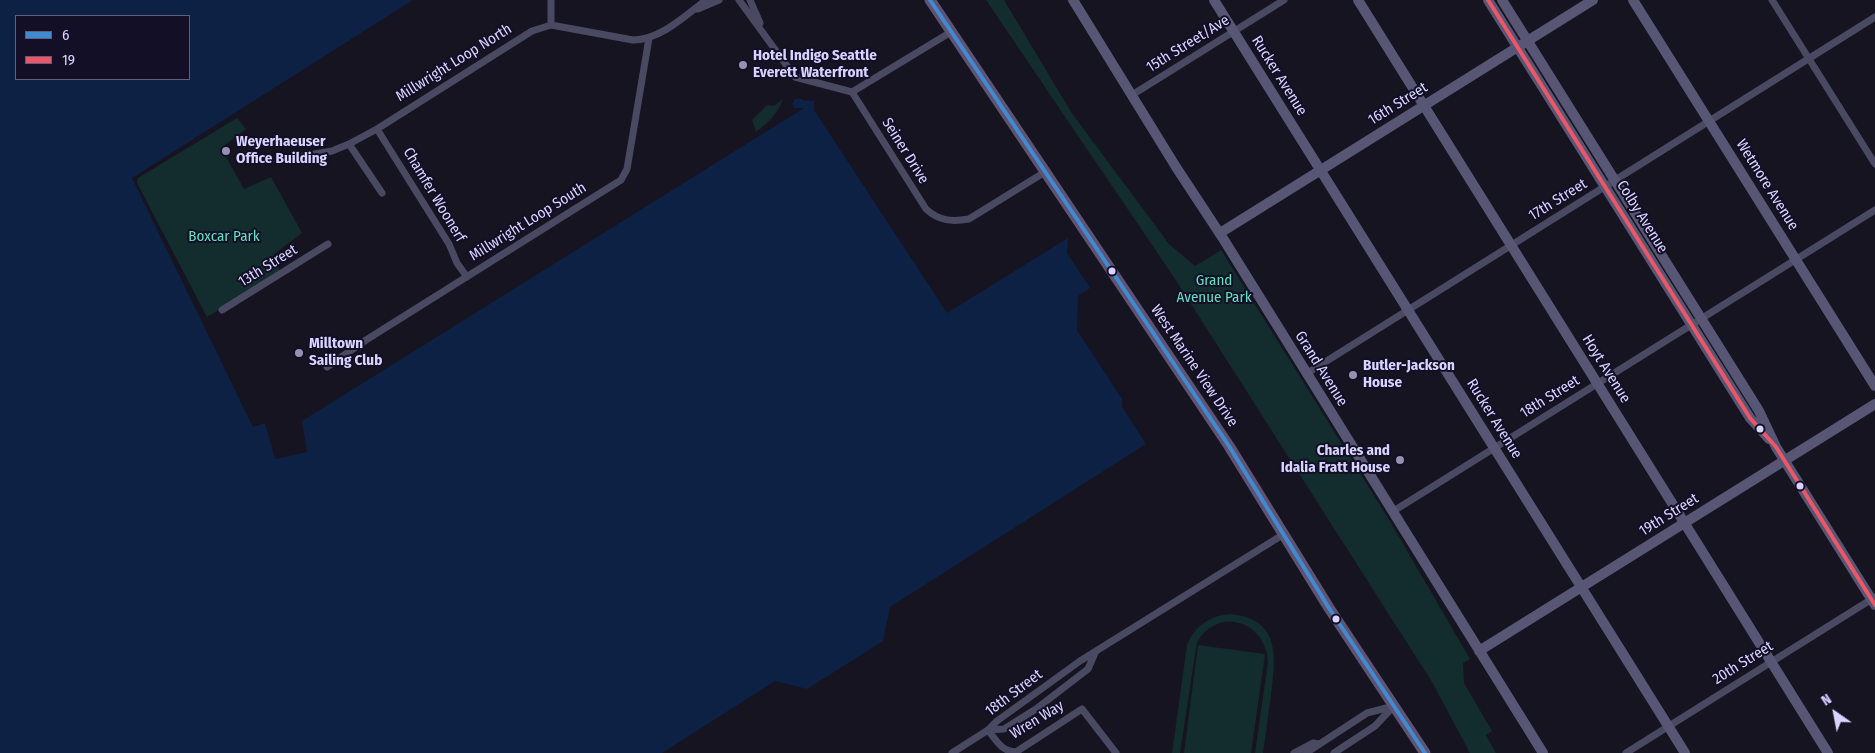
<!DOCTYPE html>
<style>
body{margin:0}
#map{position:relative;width:1875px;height:753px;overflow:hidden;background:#161421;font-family:"Fira Sans Condensed",sans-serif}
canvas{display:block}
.legend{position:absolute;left:15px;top:15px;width:175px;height:65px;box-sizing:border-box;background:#130f26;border:1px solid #625e7d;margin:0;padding:6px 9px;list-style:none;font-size:15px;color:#d9d4ff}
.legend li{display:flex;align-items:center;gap:10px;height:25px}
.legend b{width:25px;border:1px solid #625e7d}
.north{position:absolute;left:1810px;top:688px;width:50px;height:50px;-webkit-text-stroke:4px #130f26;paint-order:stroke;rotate:327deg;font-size:14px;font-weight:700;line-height:20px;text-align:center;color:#d9d4ff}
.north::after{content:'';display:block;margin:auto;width:18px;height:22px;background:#d9d4ff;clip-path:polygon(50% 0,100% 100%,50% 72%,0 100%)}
</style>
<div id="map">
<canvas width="1875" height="753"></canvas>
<ul class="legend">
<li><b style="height:6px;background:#408ad2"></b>6</li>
<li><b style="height:6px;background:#ec5767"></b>19</li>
</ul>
<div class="north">N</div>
</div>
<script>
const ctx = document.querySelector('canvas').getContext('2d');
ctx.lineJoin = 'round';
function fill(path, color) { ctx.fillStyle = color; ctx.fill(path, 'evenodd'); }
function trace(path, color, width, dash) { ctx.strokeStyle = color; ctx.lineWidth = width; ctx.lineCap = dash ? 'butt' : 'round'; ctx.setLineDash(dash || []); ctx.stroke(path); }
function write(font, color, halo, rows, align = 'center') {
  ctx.font = font + ' "Fira Sans Condensed",sans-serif'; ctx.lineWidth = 4; ctx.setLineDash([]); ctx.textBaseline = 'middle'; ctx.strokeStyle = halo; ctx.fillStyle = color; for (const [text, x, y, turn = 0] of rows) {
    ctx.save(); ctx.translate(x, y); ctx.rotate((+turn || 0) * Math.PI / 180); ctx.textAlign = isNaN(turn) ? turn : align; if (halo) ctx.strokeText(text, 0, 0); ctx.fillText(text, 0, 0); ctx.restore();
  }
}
const green = new Path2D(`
 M 986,0 L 1004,0 L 1071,112 L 1169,244 L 1195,266 L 1221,250 L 1388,518 L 1470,659 L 1463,663 L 1464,683 L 1492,731 L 1486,735 L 1496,753 L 1470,753 L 1432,682 L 1175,279 Z
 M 783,99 C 777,115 769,122 756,132 L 752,120 L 767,105 L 774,106 Z
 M 237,118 L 246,129 L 221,148 L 244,189 L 271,177 L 302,233 L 273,255 L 280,271 L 207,317 L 137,183 L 138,178 Z
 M 1230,614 C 1281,619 1276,657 1271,696 C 1268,715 1266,734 1263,753 L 1255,753 L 1268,662 C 1266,622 1219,605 1197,642 L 1180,753 L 1172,753 L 1187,645 C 1195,626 1209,616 1230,614 Z
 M 1198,645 L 1265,654 L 1251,753 L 1184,753 Z`);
const water = new Path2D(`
 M 0,0 L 413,0 L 132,178 L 253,427 L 265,423 L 275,459 L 307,452 L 302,421 L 804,108 L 795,108 L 792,104 L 795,99 L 800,98 L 803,100 L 814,101 L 814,110 L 947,313 L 1068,238 L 1067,253 L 1090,288 L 1078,296 L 1077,330 L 1122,399 L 1122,407 L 1146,444 L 890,607 L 883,641 L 807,689 L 775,681 L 662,753 L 0,753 ZM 189,16 L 189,79 L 16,79 L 16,16 Z`);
const street = new Path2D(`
 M 739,0 L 795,77 L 852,92 L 926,209 C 939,221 952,222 969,219 L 1045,172
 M 750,0 L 760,23
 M 1772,0 L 1875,164
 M 698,9 L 719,0
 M 551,25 L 551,0
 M 852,92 L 951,32
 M 1132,95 L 1284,0
 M 377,129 L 449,244 L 457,263 L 467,277
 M 349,144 L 382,193
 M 280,160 L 332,151 L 349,144 L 377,129 L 532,31 L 551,25 L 633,40 C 660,40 685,16 706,0
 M 222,310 L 328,244
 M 327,367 L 366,340 L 621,180 L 627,169 L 649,38
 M 1306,374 L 1875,17
 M 1392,512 L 1875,210
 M 988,730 C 997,741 1001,751 1016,752 L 1082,709 L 1116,753
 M 988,730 L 1004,729 L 1036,709 L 1088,669 L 1095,653
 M 952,753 L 988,730 L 997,721 L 1080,661 L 1284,534
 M 1294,753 L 1313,743 L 1319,744
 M 1306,753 L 1367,713 L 1394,706
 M 1334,753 L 1375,726 L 1392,708
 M 1626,753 L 1875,597`);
const secondary = new Path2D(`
 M 1073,0 L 1176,167 L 1224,240 L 1543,753
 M 1214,0 L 1685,753
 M 1358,0 L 1828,753
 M 1488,0 L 1750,418 L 1769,439
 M 1502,0 L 1759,411 L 1776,447 L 1875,605
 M 1633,0 L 1875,386
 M 1220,233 L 1593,0
 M 1479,651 L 1875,404`);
const primary = new Path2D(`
 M 930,0 L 1229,446 L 1329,608 L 1425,753`);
const bus1 = new Path2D(`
 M 930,0 L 1229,446 L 1329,608 L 1425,753`);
const bus2 = new Path2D(`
 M 1488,0 L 1750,418 L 1776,447 L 1875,605`);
const markers = [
 [743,65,5,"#9591b1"],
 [226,151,5,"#9591b1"],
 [1112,271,4.5,"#d9d4ff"],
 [299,353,5,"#9591b1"],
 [1353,375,5,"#9591b1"],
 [1760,429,4.5,"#d9d4ff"],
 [1400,460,5,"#9591b1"],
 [1800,486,4.5,"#d9d4ff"],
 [1336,619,4.5,"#d9d4ff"]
];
const streetNames = [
 ["15th Street/Ave",1188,44,-32],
 ["Millwright Loop North",454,63,-32],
 ["Rucker Avenue",1279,76,58],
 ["16th Street",1398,104,-32],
 ["Seiner Drive",905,151,58],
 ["Wetmore Avenue",1767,185,58],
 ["Chamfer Woonerf",434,195,59],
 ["17th Street",1558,200,-32],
 ["Colby Avenue",1642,217,58],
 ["Millwright Loop South",528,222,-32],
 ["13th Street",268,266,-32],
 ["West Marine View Drive",1194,366,56],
 ["Grand Avenue",1321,369,58],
 ["Hoyt Avenue",1606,369,58],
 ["18th Street",1550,397,-32],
 ["Rucker Avenue",1494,419,58],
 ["19th Street",1669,515,-32],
 ["20th Street",1743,663,-32],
 ["18th Street",1014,693,-37],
 ["Wren Way",1037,720,-31]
];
const poiNames = [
 ["Hotel Indigo Seattle",753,56],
 ["Everett Waterfront",753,73],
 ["Weyerhaeuser",236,142],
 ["Office Building",236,159],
 ["Milltown",309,344],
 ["Sailing Club",309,361],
 ["Butler-Jackson",1363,366],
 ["House",1363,383],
 ["Charles and",1390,451,"right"],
 ["Idalia Fratt House",1390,468,"right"]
];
const parkNames = [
 ["Boxcar Park",224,237],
 ["Grand",1214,281],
 ["Avenue Park",1214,298]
];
fill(green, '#132c2d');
fill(water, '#0d2144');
trace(street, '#4a4962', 7);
trace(secondary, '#575674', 10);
trace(primary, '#5e5373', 11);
trace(bus1, '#408ad2', 4);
trace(bus2, '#ec5767', 4);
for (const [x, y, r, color] of markers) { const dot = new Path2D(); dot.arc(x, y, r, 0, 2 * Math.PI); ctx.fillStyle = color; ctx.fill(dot); trace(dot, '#130f26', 2); }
write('15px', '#d9d4ff', '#130f26', streetNames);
write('bold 15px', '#d9d4ff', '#130f26', poiNames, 'left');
write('15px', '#5fe0c0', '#130f26', parkNames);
</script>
